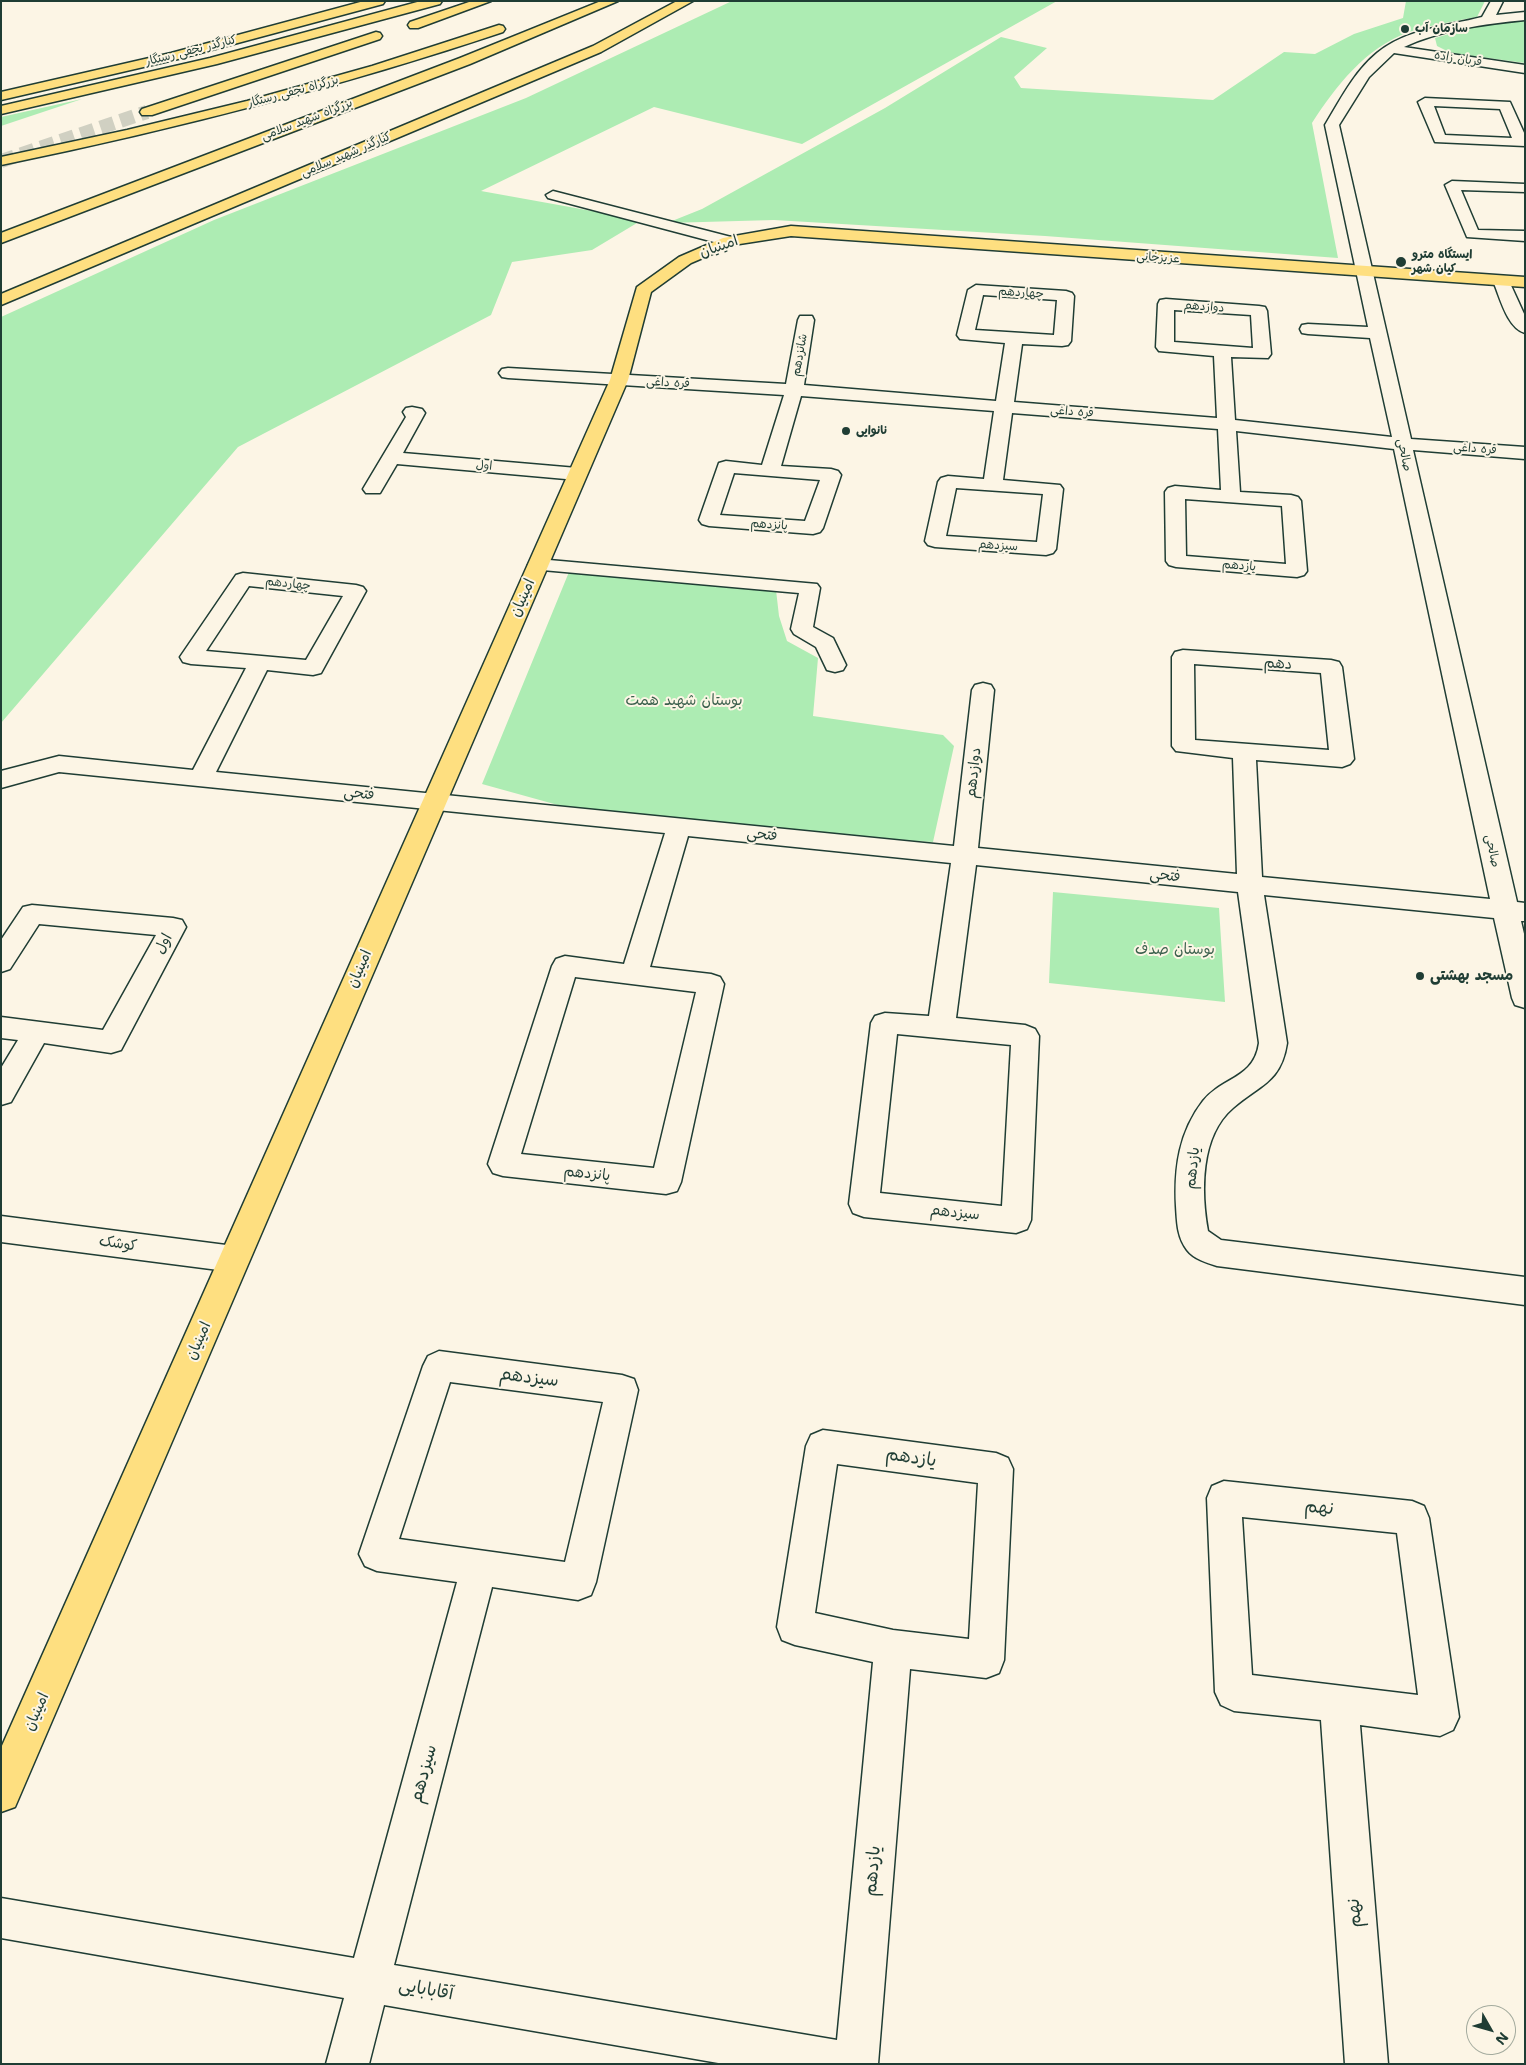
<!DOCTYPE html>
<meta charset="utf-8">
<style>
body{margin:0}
#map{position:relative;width:1526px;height:2065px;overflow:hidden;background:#fcf5e5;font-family:"Shantell Sans",sans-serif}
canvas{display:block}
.frame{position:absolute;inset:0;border:2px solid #1f3d34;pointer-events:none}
.north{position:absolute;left:1466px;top:2005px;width:50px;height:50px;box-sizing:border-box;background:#fcf5e5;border:1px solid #a4ab9e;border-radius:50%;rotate:128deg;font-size:14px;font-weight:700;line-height:20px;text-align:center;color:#1f3d34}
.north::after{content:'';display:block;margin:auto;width:18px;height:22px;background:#1f3d34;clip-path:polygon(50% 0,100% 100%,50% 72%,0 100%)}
</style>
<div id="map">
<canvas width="1526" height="2065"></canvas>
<div class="frame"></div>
<div class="north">N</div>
</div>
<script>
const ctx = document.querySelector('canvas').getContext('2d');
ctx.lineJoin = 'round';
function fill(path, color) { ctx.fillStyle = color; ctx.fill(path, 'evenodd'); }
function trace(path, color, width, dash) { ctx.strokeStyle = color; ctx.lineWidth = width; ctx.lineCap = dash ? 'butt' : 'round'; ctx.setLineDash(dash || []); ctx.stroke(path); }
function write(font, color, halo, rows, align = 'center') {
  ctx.font = font + ' "Shantell Sans","Playpen Sans Arabic",sans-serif'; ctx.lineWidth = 4; ctx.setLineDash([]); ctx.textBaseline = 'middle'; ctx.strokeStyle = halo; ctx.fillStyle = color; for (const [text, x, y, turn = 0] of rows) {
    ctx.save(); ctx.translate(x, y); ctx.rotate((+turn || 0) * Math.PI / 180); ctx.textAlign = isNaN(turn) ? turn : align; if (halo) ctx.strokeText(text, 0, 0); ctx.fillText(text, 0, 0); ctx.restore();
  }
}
const green = new Path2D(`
 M 732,1 L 1057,1 L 802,144 L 654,107 L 481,191 L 642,220 L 592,250 L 512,262 L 491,315 L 238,447 L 1,723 L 1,317 L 214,220 L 526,98 Z
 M 1406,1 L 1485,1 L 1477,17 C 1455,21 1431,25 1409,32 C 1365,48 1336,86 1312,123 L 1338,258 L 1045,236 L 774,220 L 667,223 L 702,209 L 885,108 L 1001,37 L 1047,48 L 1014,77 L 1021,88 L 1213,100 L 1284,52 L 1315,54 L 1354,34 L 1403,18 Z
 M 1525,20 L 1525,63 L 1451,53 L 1437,46 L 1435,38 L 1473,27 Z
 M 82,99 L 1,126 L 1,117 Z
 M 569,572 L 776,590 L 779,616 L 787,641 L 818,658 L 813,716 L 943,735 L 954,746 L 933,842 L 825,837 L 565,807 L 482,784 Z
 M 1053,892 L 1219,908 L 1225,1002 L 1049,983 Z`);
const highwayTunnel = new Path2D(`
 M 1,161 L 147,112`);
const minor = new Path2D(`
 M 1491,1 L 1503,1 L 1496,15 L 1525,12 L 1525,20 C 1484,24 1441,30 1404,47 L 1525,65 L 1525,73 L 1394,53 L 1369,77 L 1339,125 L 1411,439 L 1525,447 L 1525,459 L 1413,450 L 1517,902 L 1525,903 L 1525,921 L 1521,921 L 1525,938 L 1525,1008 L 1515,1005 L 1512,998 L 1494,918 L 1264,895 L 1287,1043 C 1281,1083 1259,1085 1233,1108 C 1200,1136 1201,1192 1208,1231 L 1221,1240 L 1525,1277 L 1525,1305 L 1217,1266 C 1207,1263 1194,1259 1187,1250 C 1177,1237 1177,1222 1176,1206 C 1174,1168 1179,1132 1203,1101 C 1223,1076 1254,1079 1259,1043 L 1238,892 L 976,865 L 956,1018 L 1025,1025 L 1035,1029 L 1039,1036 L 1031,1220 L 1027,1229 L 1016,1233 L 864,1217 L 853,1213 L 849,1204 L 871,1023 L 875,1016 L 885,1013 L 929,1016 L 951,863 L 688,836 L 650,967 L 711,974 L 720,977 L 724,984 L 681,1182 L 677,1191 L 666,1194 L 503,1176 L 493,1173 L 488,1164 L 552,966 L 556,959 L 565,956 L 624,964 L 665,833 L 59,772 L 1,788 L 1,771 L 59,756 L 193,770 L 246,668 L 191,664 L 183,662 L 180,657 L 236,575 L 243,573 L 356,585 L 363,587 L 366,591 L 321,673 L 313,675 L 267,670 L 216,772 L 954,846 L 972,690 L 975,685 L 983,683 L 991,685 L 994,690 L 978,848 L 1237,874 L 1233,758 L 1176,751 L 1172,746 L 1172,657 L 1175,652 L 1183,650 L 1331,660 L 1339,662 L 1342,667 L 1354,759 L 1350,764 L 1342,767 L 1256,760 L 1262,877 L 1490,899 L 1394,449 L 1236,431 L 1240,492 L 1291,495 L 1298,497 L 1301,501 L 1307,571 L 1304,575 L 1297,577 L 1176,567 L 1169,565 L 1166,561 L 1165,492 L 1168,488 L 1175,486 L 1221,490 L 1218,429 L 1012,413 L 1003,480 L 1060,485 L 1063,489 L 1056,549 L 1053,553 L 1046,555 L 935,547 L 928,545 L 925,541 L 938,482 L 941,478 L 948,476 L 984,479 L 994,411 L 801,396 L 781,466 L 831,469 L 838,471 L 841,475 L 823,528 L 820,532 L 813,534 L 709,526 L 702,524 L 699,520 L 719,463 L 726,461 L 762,465 L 784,395 L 508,378 L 502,377 L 499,373 L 502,369 L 508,368 L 786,384 L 798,320 L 800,316 L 812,316 L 814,320 L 804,385 L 996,401 L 1005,343 L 960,339 L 957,335 L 968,290 L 976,285 L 1066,291 L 1072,293 L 1074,296 L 1071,341 L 1068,345 L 1062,346 L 1022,344 L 1014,402 L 1217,418 L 1214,356 L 1159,351 L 1156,347 L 1158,304 L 1160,300 L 1166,299 L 1259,306 L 1265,307 L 1267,311 L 1271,354 L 1268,358 L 1231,357 L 1235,420 L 1392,437 L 1370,338 L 1308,334 L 1302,333 L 1300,329 L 1302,325 L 1308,324 L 1368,327 L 1325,125 C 1340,100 1354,72 1377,53 C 1406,29 1447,26 1482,17 ZM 983,295 L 1057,300 L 1054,335 L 975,330 ZM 1174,310 L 1251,315 L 1253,348 L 1174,342 ZM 734,473 L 820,480 L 805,521 L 720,515 ZM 956,488 L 1043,494 L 1037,542 L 946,536 ZM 1185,499 L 1282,506 L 1286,564 L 1186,556 ZM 249,586 L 343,596 L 306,660 L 206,651 ZM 1194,664 L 1321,673 L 1329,750 L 1195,740 ZM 575,977 L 696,992 L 654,1168 L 521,1154 ZM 897,1034 L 1011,1045 L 1002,1206 L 880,1193 Z
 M 1425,98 L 1510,102 L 1525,135 L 1525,146 L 1435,142 L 1418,102 ZM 1434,106 L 1500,109 L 1512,138 L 1445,135 Z
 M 1452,181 L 1525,184 L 1525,192 L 1461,190 L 1478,230 L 1525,231 L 1525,241 L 1467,237 L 1445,185 Z
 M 553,191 L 735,238 L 737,241 L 729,246 L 548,198 L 546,195 Z
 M 1501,276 L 1509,281 L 1525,316 L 1525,333 C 1507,328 1500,297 1493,281 Z
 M 412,407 L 422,409 L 425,413 L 403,453 L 577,468 L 584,470 L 587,474 L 584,478 L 577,480 L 397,464 L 380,493 L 366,493 L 363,489 L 406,417 L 403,412 L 406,408 Z
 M 538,559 L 817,584 L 820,588 L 813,627 L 833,638 L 846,665 L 843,670 L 835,672 L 827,670 L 816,647 L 794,634 L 791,629 L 799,593 L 531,569 L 528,565 L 531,561 Z
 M 32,905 L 173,918 L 182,920 L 186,927 L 121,1050 L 111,1053 L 44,1043 L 11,1102 L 1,1105 L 1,1068 L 18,1040 L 1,1038 L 1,1017 L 103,1030 L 156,935 L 39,924 L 10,969 L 1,972 L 1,940 L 23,907 Z
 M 1,1216 L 234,1246 L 245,1250 L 249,1259 L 245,1268 L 234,1272 L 1,1242 Z
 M 439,1351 L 622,1375 L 634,1379 L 638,1390 L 596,1582 L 591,1595 L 578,1600 L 492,1587 L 394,1965 L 837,2040 L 873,1662 L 795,1645 L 782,1640 L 777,1627 L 806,1446 L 811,1435 L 823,1430 L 996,1453 L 1008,1458 L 1013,1469 L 1004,1660 L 999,1673 L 986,1678 L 910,1669 L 878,2064 L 724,2064 L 384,2005 L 369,2064 L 326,2064 L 344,1998 L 1,1938 L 1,1898 L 354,1958 L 457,1582 L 377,1571 L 365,1566 L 359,1554 L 423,1366 L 428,1356 ZM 450,1382 L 603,1402 L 565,1562 L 399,1539 ZM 837,1464 L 978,1483 L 969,1639 L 893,1630 L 815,1613 Z
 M 1224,1481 L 1412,1501 L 1424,1506 L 1429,1518 L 1459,1717 L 1453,1730 L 1440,1736 L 1360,1725 L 1388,2064 L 1345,2064 L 1321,1720 L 1234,1711 L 1221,1705 L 1215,1692 L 1207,1498 L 1212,1486 ZM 1242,1517 L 1397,1533 L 1418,1695 L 1252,1675 Z`);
const major = new Path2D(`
 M 364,1 L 385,1 L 383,4 L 178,59 L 1,100 L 1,92 L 171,53 Z
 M 677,1 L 693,1 L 601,52 L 1,305 L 1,294 L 593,46 Z
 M 791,226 L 1525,277 L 1525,287 L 791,236 L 733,245 L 691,263 L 651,292 L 628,380 L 15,1807 L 1,1812 L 1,1748 L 610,380 L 637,287 L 679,257 L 723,238 Z`);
const highway = new Path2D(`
 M 421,1 L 442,1 L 440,4 L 217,64 L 1,114 L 1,106 L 210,58 Z
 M 472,1 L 491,1 L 418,28 L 410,28 L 408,25 L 410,22 Z
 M 601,1 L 618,1 L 470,64 L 1,243 L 1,233 L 460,58 Z
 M 499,25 L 503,26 L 505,29 L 503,32 C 339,87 171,130 1,165 L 1,157 L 127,130 L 247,101 L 372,66 Z
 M 376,32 L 380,33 L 382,36 L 380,39 L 152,115 L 142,115 L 140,112 L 142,109 Z`);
const markers = [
 [1405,29,5,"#1f3d34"],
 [1401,262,6,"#1f3d34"],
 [846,431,5,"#1f3d34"],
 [1420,976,5,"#1f3d34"]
];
const farPoinames = [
 ["سازمان آب",1415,29],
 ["ایستگاه مترو",1412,255],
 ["کیان شهر",1412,269],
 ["نانوایی",856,431]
];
const farStreetnames = [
 ["کنارگذر نجفی رستگار",191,51,-14],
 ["قربان زاده",1458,59,9],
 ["بزرگراه نجفی رستگار",293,92,-15],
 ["بزرگراه شهید سلامی",307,120,-21],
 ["کنارگذر شهید سلامی",346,155,-23],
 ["عزیزخانی",1158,258,4],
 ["چهاردهم",1021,293,4],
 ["دوازدهم",1204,307,4],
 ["شانزدهم",800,355,-80],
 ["قره داغی",668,383,3],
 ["قره داغی",1072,412,4],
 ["قره داغی",1475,449,4],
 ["صالحی",1404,455,78],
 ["اول",484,466,5],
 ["پانزدهم",769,525,4],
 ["سیزدهم",998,546,4],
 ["یازدهم",1239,566,5],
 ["چهاردهم",288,584,6],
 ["صالحی",1492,851,78]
];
const streetNames = [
 ["امینیان",719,247,-19],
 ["امینیان",523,598,-66],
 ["دهم",1278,664,4],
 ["دوازدهم",974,773,-84],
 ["فتحی",359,794,6],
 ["فتحی",762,835,6],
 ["فتحی",1165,876,6],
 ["اول",164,944,-62],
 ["امینیان",360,969,-67],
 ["یازدهم",1193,1168,-84],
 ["پانزدهم",587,1174,6],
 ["سیزدهم",955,1213,6],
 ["کوشک",118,1244,8],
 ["امینیان",199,1341,-66],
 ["امینیان",37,1712,-66]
];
const parkNames = [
 ["بوستان شهید همت",684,701],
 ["بوستان صدف",1175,950]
];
const poiNames = [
 ["مسجد بهشتی",1430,976]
];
const nearStreetnames = [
 ["سیزدهم",529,1378,7],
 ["یازدهم",911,1458,8],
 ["نهم",1319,1508,6],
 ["سیزدهم",424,1774,-75],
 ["یازدهم",873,1871,-85],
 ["نهم",1355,1913,-94],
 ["آقابابایی",426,1990,10]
];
fill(green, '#adecb3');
trace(highwayTunnel, '#d0d0c2', 14, [14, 7]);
trace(minor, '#1f3d34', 3);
trace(major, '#1f3d34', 3);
trace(highway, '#1f3d34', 3);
fill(minor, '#fcf5e5');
fill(major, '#fedf80');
fill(highway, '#fedf80');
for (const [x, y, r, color] of markers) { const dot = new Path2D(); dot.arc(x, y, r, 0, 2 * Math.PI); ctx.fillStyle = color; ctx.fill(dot); trace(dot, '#fcf5e5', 2); }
write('bold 12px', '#1f3d34', '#fcf5e5', farPoinames, 'left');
write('12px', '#1f3d34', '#fcf5e5', farStreetnames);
write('15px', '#1f3d34', '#fcf5e5', streetNames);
write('15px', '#3b604d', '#fcf5e5', parkNames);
write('bold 15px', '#1f3d34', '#fcf5e5', poiNames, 'left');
write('18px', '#1f3d34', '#fcf5e5', nearStreetnames);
</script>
